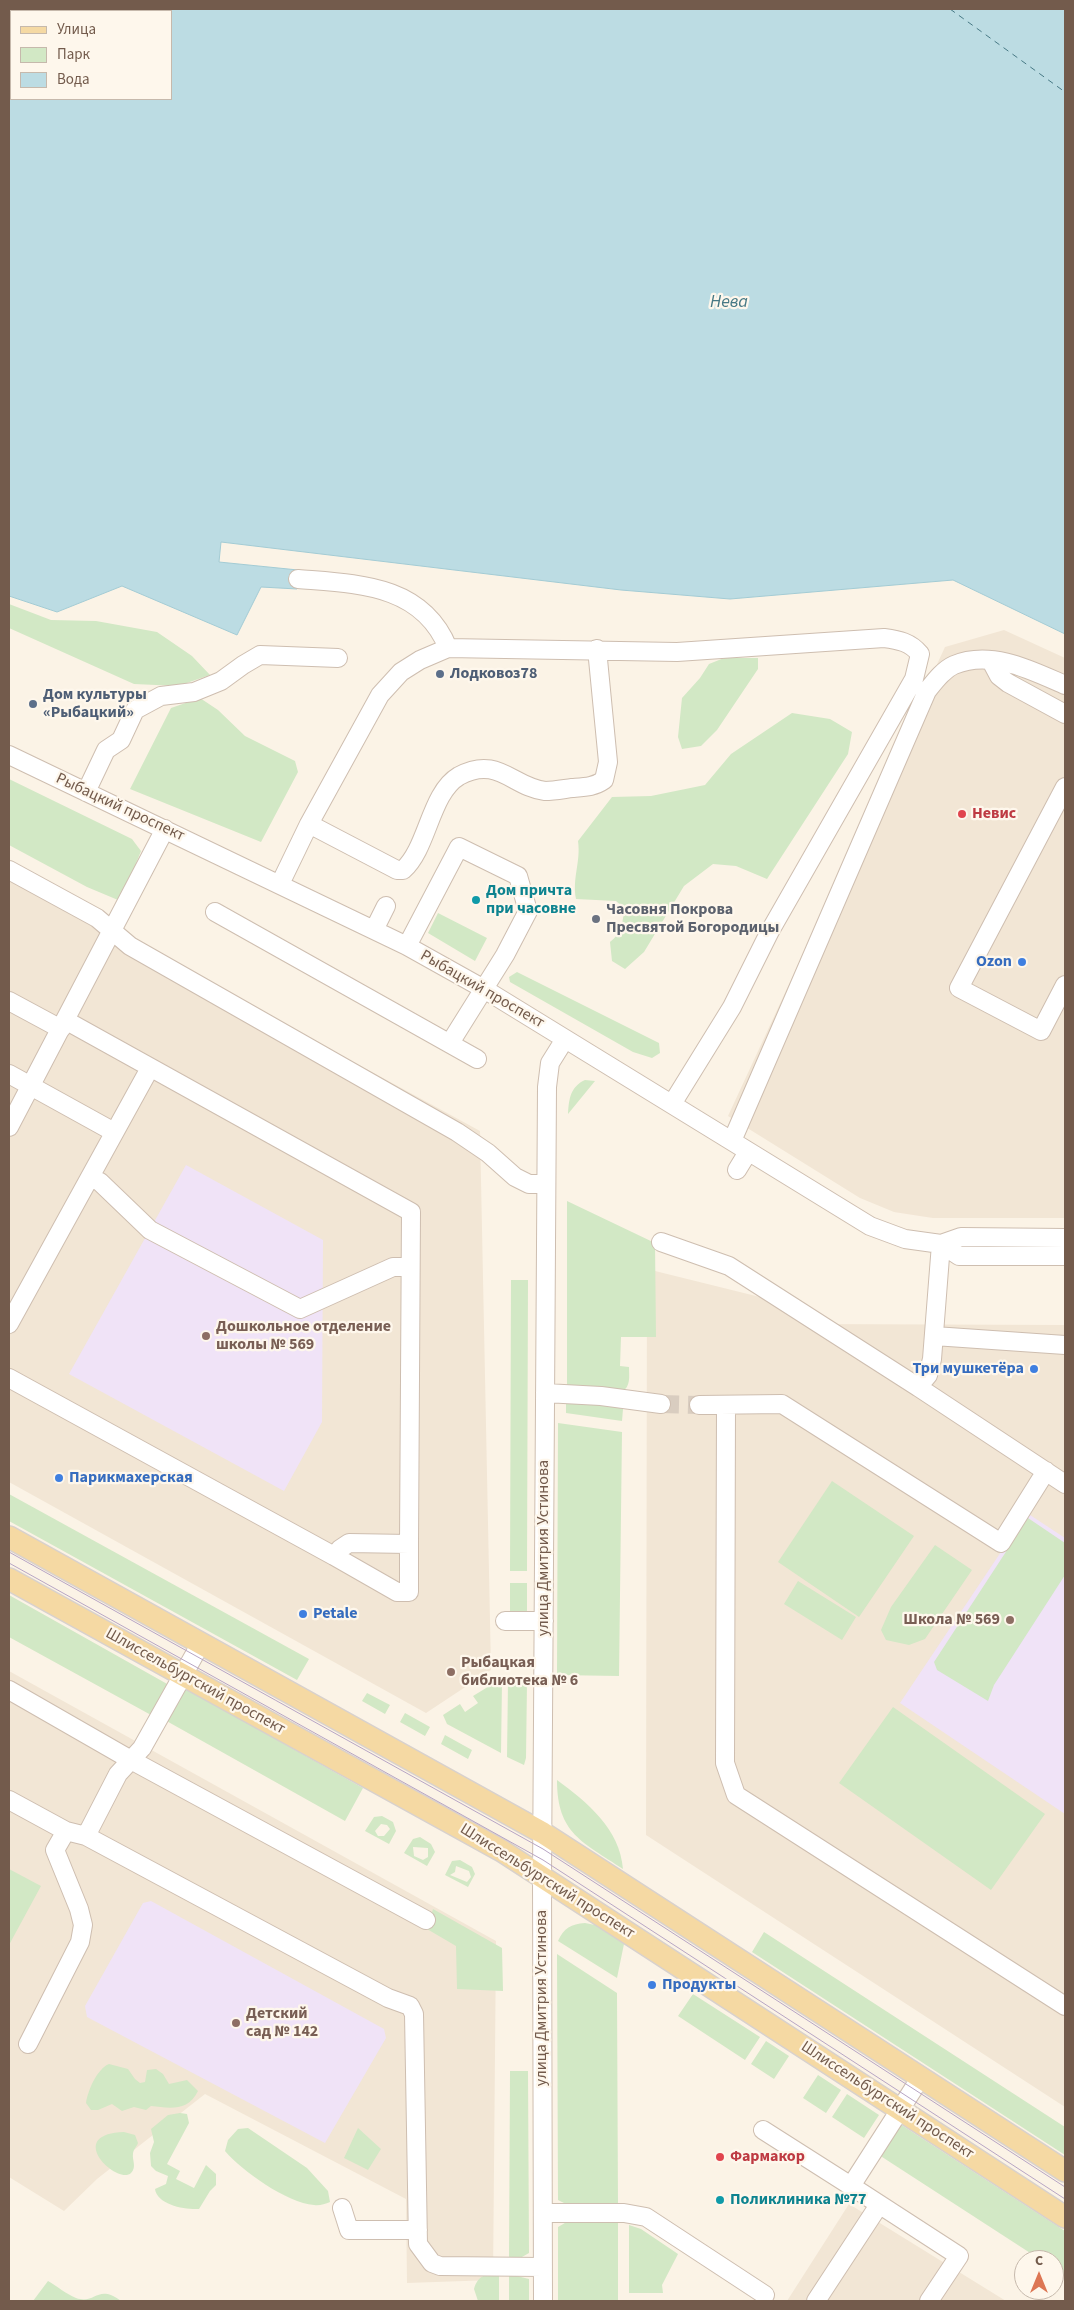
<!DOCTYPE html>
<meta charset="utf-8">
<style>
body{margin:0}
#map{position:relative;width:1074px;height:2310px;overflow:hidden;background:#fbf3e6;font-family:"Source Sans 3",sans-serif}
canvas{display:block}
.frame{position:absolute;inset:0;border:10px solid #735b4c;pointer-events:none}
.legend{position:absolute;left:10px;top:10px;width:162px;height:90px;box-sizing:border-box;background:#fef7ec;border:1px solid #c6b9ac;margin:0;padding:6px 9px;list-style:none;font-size:15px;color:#735b4c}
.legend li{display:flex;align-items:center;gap:10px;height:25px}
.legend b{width:25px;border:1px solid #c6b9ac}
.north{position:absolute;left:1014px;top:2250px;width:50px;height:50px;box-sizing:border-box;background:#fef7ec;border:1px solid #c6b9ac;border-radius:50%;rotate:0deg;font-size:14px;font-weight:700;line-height:20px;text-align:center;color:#735b4c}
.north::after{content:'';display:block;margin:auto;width:18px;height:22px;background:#dd7653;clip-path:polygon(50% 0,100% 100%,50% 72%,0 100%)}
</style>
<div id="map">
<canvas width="1074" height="2310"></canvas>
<div class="frame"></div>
<ul class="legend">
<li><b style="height:6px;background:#f5d9a3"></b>Улица</li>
<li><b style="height:14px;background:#d2e8c5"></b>Парк</li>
<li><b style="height:14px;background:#bcdce3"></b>Вода</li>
</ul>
<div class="north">С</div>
</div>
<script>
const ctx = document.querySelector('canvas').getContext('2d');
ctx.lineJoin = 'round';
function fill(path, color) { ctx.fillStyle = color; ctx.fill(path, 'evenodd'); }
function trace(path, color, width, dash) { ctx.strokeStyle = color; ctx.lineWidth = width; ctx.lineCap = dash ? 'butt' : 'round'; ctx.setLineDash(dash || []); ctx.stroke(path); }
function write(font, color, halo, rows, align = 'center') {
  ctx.font = font + ' "Source Sans 3",sans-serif'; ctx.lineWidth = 4.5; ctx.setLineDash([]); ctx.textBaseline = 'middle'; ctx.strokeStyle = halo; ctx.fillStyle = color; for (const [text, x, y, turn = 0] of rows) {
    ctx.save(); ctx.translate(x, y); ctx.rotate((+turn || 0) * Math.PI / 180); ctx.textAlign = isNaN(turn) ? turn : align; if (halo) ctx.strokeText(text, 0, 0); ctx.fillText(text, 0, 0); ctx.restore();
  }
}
const residential = new Path2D(`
 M 1004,630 L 1065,658 L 1065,1218 L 933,1218 L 894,1212 L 860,1198 L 728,1116 L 945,647 Z
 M 9,874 L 480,1131 L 491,1670 L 426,1713 L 9,1482 Z
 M 647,1269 L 768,1299 L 807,1324 L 1065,1325 L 1065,2107 L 646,1835 Z
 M 9,1671 L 496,1941 L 493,2280 L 407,2283 L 406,2199 L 205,2094 L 97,2179 L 64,2211 L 9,2177 Z
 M 849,2204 L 1006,2301 L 787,2301 Z`);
const education = new Path2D(`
 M 186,1165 L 323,1240 L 322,1422 L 284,1491 L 69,1374 Z
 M 1027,1513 L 1065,1538 L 1065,1814 L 900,1703 Z
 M 151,1901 L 384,2029 L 386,2038 L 325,2143 L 87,2017 L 85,2006 L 143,1903 Z`);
const green = new Path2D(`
 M 9,604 L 51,620 L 96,621 L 157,632 L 192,656 L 210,675 L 178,686 L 134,684 L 9,628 Z
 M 724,658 L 758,658 L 758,669 L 717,730 L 701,746 L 682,749 L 678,737 L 682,698 L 700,678 L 709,664 Z
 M 200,698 L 218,710 L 245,736 L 295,761 L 298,772 L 261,842 L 130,789 L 171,708 Z
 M 792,713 L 830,719 L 852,732 L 848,754 L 767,879 L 736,866 L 713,864 L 684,886 L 644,952 L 625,969 L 612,961 L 610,942 C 622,933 623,922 624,908 L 616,901 L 576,899 C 572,878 581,862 578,841 L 612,797 L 651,796 L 705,785 L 731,754 Z
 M 9,779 L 132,839 L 141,851 L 126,888 L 118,900 L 87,887 L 9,845 Z
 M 438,913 L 487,938 L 475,961 L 428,933 Z
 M 517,972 L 659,1043 L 660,1053 L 652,1058 L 633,1052 L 510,982 L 509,977 Z
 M 585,1080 L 595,1081 L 568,1114 C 569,1099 570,1087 585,1080 Z
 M 567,1201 L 655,1243 L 656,1337 L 621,1337 L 620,1366 L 629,1367 C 629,1377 631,1386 622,1392 L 567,1388 Z
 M 511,1280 L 528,1280 L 527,1571 L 510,1571 Z
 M 566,1400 L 601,1403 L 623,1409 L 622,1421 L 566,1413 Z
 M 558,1423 L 622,1432 L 619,1676 L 557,1675 Z
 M 832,1481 L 914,1536 L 859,1617 L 778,1562 Z
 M 9,1494 L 309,1659 L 297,1680 L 9,1521 Z
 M 1028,1518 L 1065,1543 L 1065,1575 L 994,1685 L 988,1701 L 937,1670 L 934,1662 Z
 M 935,1545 L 972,1570 L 925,1639 L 909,1645 L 886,1640 L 881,1630 L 891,1607 Z
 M 798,1581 L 856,1617 L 842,1640 L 784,1604 Z
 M 510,1583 L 527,1583 L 527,1615 L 510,1615 Z
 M 9,1595 L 169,1685 L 151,1715 L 9,1637 Z
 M 496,1682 L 502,1682 L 501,1753 L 447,1724 L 443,1715 L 460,1704 L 465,1712 L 478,1703 L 473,1696 Z
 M 508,1682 L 527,1683 L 526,1758 L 524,1765 L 507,1757 Z
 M 186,1689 L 363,1788 L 345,1821 L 163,1719 L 178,1693 Z
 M 367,1693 L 390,1705 L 385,1714 L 362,1701 Z
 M 893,1707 L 1045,1814 L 991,1890 L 839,1783 Z
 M 405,1713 L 430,1727 L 425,1736 L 400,1722 Z
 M 445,1735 L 472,1750 L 468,1759 L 441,1744 Z
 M 557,1780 C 587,1802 620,1829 623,1869 C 583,1842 557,1834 557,1780 Z
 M 382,1816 L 393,1822 L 396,1831 L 389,1844 L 365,1831 L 374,1817 ZM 381,1824 L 387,1825 L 390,1829 L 384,1836 L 378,1836 L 375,1831 Z
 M 420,1837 L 431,1844 L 435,1852 L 427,1866 L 404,1853 L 413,1839 ZM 413,1847 L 428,1848 L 428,1857 L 423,1860 L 414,1856 Z
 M 460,1860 L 472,1867 L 475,1874 L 468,1887 L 445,1875 L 452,1861 ZM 456,1866 L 469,1871 L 471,1877 L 467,1882 L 450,1875 L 455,1872 Z
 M 9,1869 L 41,1886 L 9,1945 Z
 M 433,1909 L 502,1948 L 503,1991 L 457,1989 L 456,1946 L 427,1929 Z
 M 585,1923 L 595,1925 L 624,1944 L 617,1978 L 558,1941 C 564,1928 571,1924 585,1923 Z
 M 764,1932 L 1065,2127 L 1065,2155 L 752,1952 Z
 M 557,1954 L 617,1993 L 618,2206 L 570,2206 L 558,2200 Z
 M 693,1994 L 760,2037 L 745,2060 L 678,2016 Z
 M 766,2041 L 789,2056 L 774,2079 L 751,2064 Z
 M 109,2064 L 128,2069 L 135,2079 L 140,2083 L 145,2082 L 147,2070 L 156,2069 L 163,2074 L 169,2084 L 187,2080 L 198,2091 C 188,2112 169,2108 151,2106 L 146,2110 L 134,2107 L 122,2111 L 112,2104 L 98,2110 L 91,2110 L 86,2103 C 88,2090 97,2069 109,2064 Z
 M 510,2071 L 528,2071 L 529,2253 L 522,2257 L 509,2258 Z
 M 818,2075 L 841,2090 L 826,2113 L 803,2098 Z
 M 847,2094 L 879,2115 L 864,2138 L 832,2117 Z
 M 180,2113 L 187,2114 L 189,2123 L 167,2164 L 180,2171 L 176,2179 L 194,2188 L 206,2165 L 216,2174 L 216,2185 L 210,2191 L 199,2209 C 186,2210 157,2205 155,2189 L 166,2184 L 168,2176 L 156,2171 L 151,2166 L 150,2153 L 154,2142 L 151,2129 L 168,2115 Z
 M 900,2124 L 1065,2231 L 1065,2276 L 1054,2269 L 1054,2260 L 1041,2260 L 879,2155 Z
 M 248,2128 L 307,2168 L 328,2191 L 330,2202 C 325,2204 319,2206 314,2205 C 287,2203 242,2171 225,2151 L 228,2140 L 238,2129 Z
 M 358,2128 L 381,2149 L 368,2170 L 344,2158 Z
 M 124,2132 L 135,2135 L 138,2143 C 137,2146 133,2150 133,2154 C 132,2160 137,2167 131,2173 C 118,2186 63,2134 124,2132 Z
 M 618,2219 L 618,2301 L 558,2301 L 558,2227 L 570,2220 Z
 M 629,2225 L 641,2229 L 678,2254 L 662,2285 L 663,2293 L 629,2293 Z
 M 499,2274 L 499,2301 L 478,2301 L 474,2289 C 478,2275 486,2274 499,2274 Z
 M 509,2274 L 529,2279 L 529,2301 L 509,2301 Z
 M 48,2281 C 57,2286 66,2294 76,2298 C 96,2305 97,2283 121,2301 L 33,2301 Z`);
const water = new Path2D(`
 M 9,9 L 1065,9 L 1065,634 L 953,580 L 730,599 L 621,590 L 221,542 L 219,562 L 298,570 L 297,589 L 261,587 L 237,635 L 122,586 L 57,612 L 9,596 ZM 11,11 L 171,11 L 171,99 L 11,99 Z`);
const ferry = new Path2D(`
 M 950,9 L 1065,92`);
const minorTunnel = new Path2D(`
 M 661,1404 L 699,1405`);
const minor = new Path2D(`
 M 298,579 C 357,584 422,584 448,648
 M 991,661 L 999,676 L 1008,683 L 1065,714
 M 9,755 L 407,946 L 484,989 L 870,1226 L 905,1239 L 941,1244 L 959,1256 L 1065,1256
 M 1065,787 L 959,988 L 1041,1031 L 1065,985
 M 86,792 L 106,750 L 121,740 L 135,710 L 161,696 L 194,692 L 221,681 L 243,665 L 260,655 L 338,658
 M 309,824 L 397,870 L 403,870 C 428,848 430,793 459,776 C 498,755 512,787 545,791 C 554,791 564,789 572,788 C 585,787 594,787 604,780 L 608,762 L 597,649
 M 9,870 L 97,918 L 130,946 L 457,1132 L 488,1153 L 515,1177 L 529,1184 L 546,1184
 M 280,884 L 309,824 L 380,695 L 401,672 L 420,660 L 448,648 L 677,652 L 884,638 C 899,640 910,642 920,654 L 914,679 L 770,931 L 732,1007 L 672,1104
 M 215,912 L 477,1059
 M 374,930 L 386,906
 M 407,946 L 459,847 L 518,876 L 528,911 L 505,955 L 450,1043
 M 9,1001 L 61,1029
 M 9,1074 L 114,1132
 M 9,1127 L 165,829
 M 732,1141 L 927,691 C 935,681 943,670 954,665 C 991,649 1033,671 1065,685
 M 737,1170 L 748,1152
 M 90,1177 L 100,1182 L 150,1230 L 300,1309 L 393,1267 L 410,1267
 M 661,1242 L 729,1266 L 918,1387 L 928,1375 L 932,1359 L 941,1244
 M 941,1244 L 961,1237 L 1065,1238
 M 9,1324 L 150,1068
 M 934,1336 L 1065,1345
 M 9,1378 L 334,1556 L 340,1549 L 349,1543 L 409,1544 L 411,1212 L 65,1020
 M 918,1387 L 1065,1484
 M 545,1393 L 601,1396 L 661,1404
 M 699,1405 L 782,1404 L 1001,1543 L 1046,1471
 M 726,1405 L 725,1763 L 736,1795 L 1065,2006
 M 334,1556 L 397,1592 L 409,1592 L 409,1544
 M 505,1621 L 544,1621
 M 9,1690 L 131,1760 L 426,1920
 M 9,1800 L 66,1831 L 86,1836 L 388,1998 L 410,2006 L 414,2014 L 418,2244 L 432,2263 L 440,2266 L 543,2267
 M 86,1836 L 118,1774 L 142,1748 L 201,1643
 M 28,2044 L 80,1942 L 83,1925 L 79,1909 L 55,1850 L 66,1831
 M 921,2077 L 851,2186 L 959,2256 L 929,2301
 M 763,2130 L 851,2186
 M 342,2208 L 349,2230 L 418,2230
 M 543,2213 L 624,2213 L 646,2217 L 765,2295
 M 543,2301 L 542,1877 L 547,1087 L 550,1063 L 565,1039
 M 816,2301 L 879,2205`);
const major = new Path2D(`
 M 9,1537 L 543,1833 L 1065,2171
 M 9,1579 L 502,1851 L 1065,2217`);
const tram = new Path2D(`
 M 9,1552 L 543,1849 L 1065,2187
 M 9,1563 L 543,1860 L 1065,2199`);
const markers = [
 [440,674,5,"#5c6f8a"],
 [33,704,5,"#5c6f8a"],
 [962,814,5,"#e0444e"],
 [476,900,5,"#0f9aa8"],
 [596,919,5,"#6b7280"],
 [1022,962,5,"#3f7fe0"],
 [206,1336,5,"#8d6e63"],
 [1034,1369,5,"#3f7fe0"],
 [59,1478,5,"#3f7fe0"],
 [303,1614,5,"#3f7fe0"],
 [1010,1620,5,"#8d6e63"],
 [451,1672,5,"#8d6e63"],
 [652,1985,5,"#3f7fe0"],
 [236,2023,5,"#8d6e63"],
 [720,2157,5,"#e0444e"],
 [720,2200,5,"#0f9aa8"]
];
const serviceNames = [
 ["Лодковоз78",450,674],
 ["Дом культуры",43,695],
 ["«Рыбацкий»",43,713]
];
const streetNames = [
 ["Рыбацкий проспект",120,808,25],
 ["Рыбацкий проспект",482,990,30],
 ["улица Дмитрия Устинова",544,1548,-90],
 ["Шлиссельбургский проспект",195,1682,29],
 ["Шлиссельбургский проспект",547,1882,32],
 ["улица Дмитрия Устинова",542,1998,-90],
 ["Шлиссельбургский проспект",887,2101,33]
];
const healthNames = [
 ["Невис",972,814],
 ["Фармакор",730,2157]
];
const cultureNames = [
 ["Дом причта",486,891],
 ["при часовне",486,909],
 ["Поликлиника №77",730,2200]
];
const worshipNames = [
 ["Часовня Покрова",606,910],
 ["Пресвятой Богородицы",606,928]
];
const shopNames = [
 ["Ozon",1012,962,"right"],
 ["Три мушкетёра",1024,1369,"right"],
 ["Парикмахерская",69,1478],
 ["Petale",313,1614],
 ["Продукты",662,1985]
];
const educationNames = [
 ["Дошкольное отделение",216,1327],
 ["школы № 569",216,1345],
 ["Школа № 569",1000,1620,"right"],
 ["Рыбацкая",461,1663],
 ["библиотека № 6",461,1681],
 ["Детский",246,2014],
 ["сад № 142",246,2032]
];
const waterNames = [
 ["Нева",729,303]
];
fill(residential, '#f2e6d5');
fill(education, '#f0e3f7');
fill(green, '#d2e8c5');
fill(water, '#bcdce3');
trace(water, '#a3cbd4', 1);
trace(ferry, '#477985', 1, [6, 5]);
trace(minorTunnel, '#d9cdc0', 18, [18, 9]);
trace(minor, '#cebeb0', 20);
trace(major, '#d8d1cd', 24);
trace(minor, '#fff', 18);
trace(major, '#f5d9a3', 21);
trace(tram, '#b7a5c4', 1);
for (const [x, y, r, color] of markers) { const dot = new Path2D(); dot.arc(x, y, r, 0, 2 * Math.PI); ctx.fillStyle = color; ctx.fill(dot); trace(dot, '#fef7ec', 2); }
write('bold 16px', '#4e5e75', '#fef7ec', serviceNames, 'left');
write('16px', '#735b4c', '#fef7ec', streetNames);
write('bold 16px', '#be3a42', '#fef7ec', healthNames, 'left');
write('bold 16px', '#0d838f', '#fef7ec', cultureNames, 'left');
write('bold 16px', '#5b616d', '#fef7ec', worshipNames, 'left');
write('bold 16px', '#366cbe', '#fef7ec', shopNames, 'left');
write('bold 16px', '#785e54', '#fef7ec', educationNames, 'left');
write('italic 18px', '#477985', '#fef7ec', waterNames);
</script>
